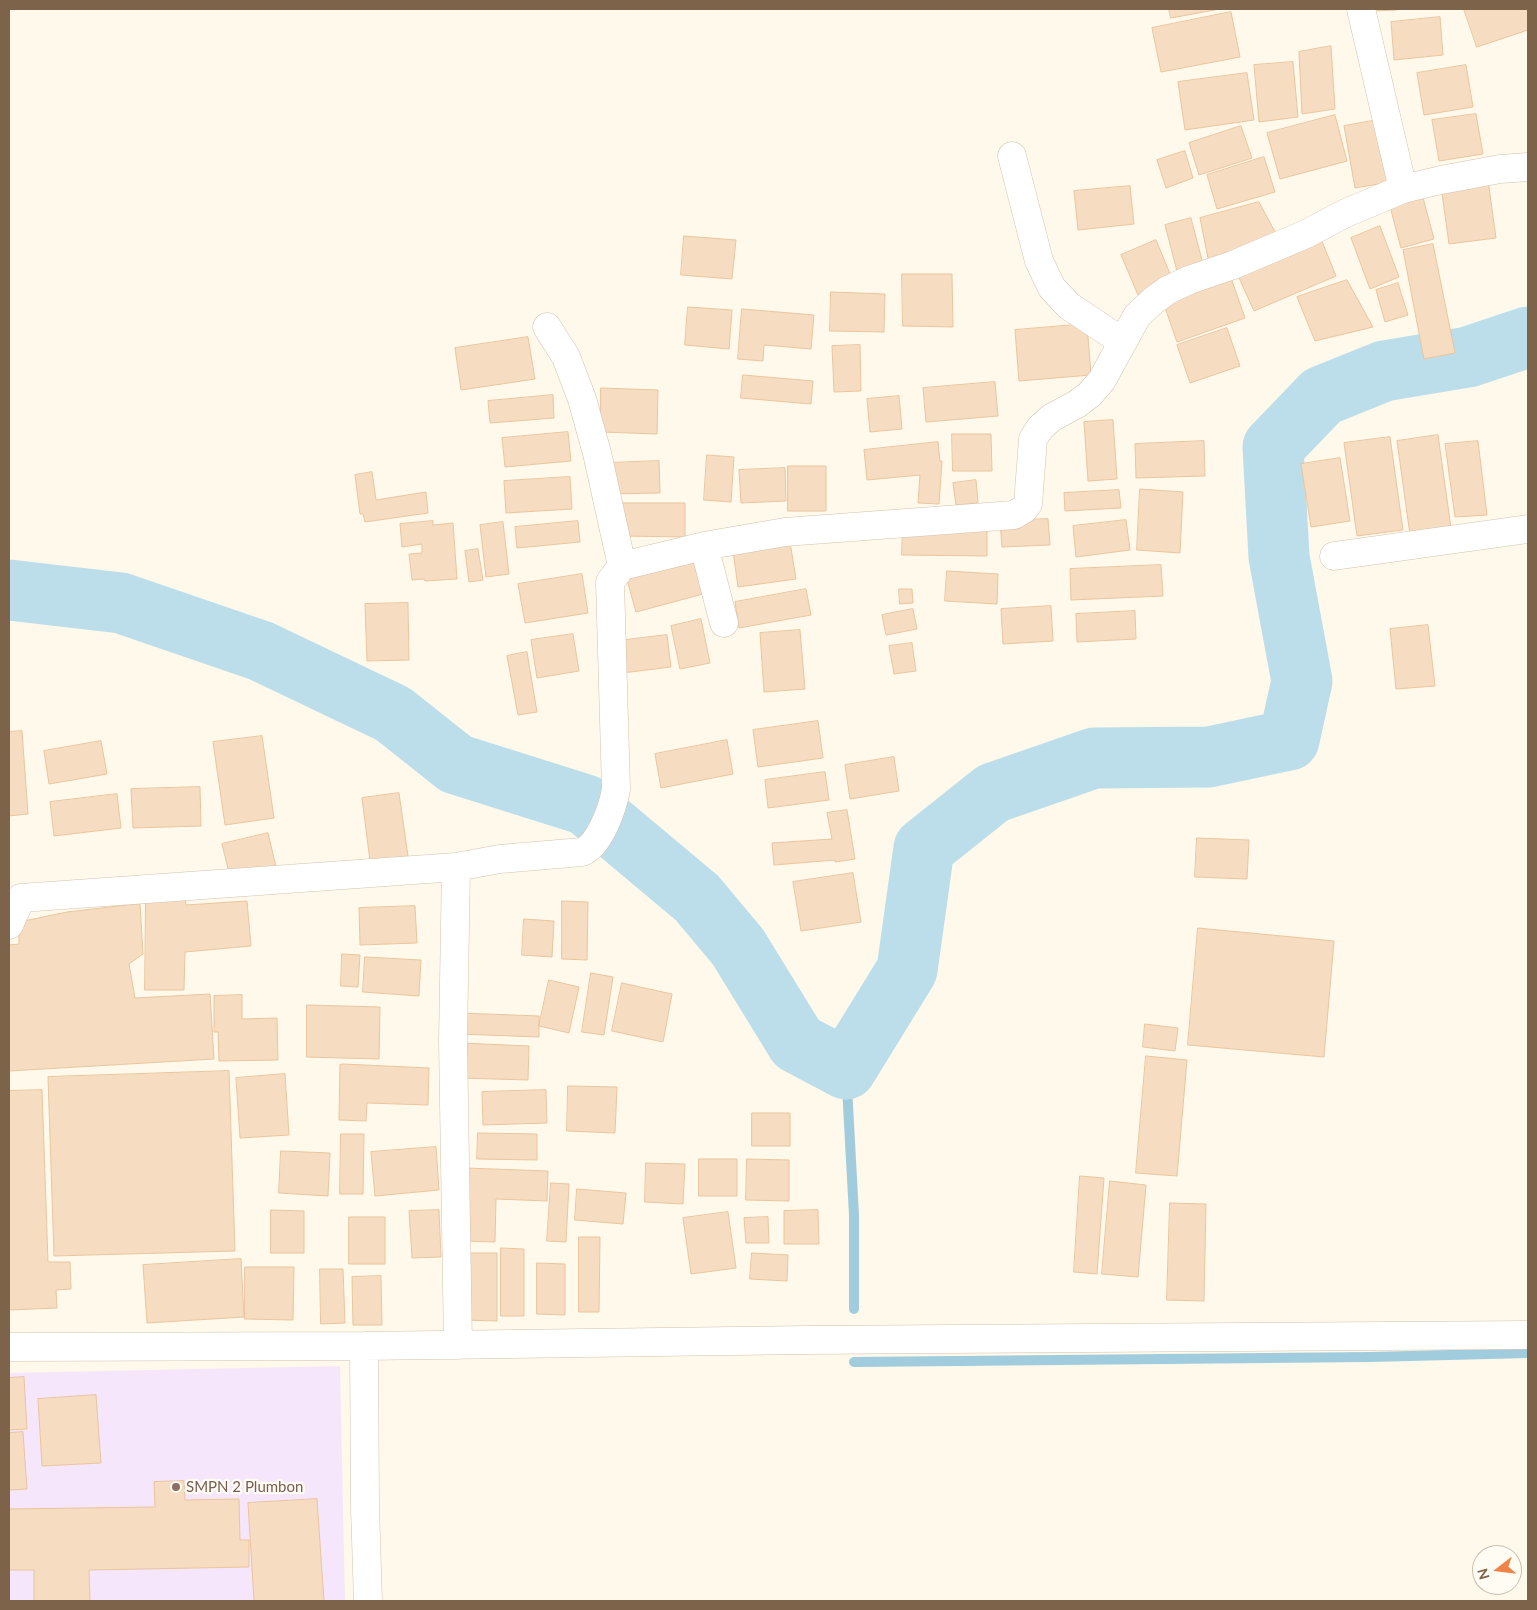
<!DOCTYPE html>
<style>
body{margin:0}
#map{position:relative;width:1537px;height:1610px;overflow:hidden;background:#fef9eb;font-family:Lato,sans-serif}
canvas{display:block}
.frame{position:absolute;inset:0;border:10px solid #7d634a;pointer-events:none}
.north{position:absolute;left:1472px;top:1545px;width:50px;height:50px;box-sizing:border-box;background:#fffcf3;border:1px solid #cbbfaf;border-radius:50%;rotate:254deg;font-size:14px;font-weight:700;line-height:20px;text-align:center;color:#7d634a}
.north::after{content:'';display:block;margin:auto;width:18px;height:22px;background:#f08347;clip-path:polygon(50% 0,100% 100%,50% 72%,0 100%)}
</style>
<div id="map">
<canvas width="1537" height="1610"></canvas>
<div class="frame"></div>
<div class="north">N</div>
</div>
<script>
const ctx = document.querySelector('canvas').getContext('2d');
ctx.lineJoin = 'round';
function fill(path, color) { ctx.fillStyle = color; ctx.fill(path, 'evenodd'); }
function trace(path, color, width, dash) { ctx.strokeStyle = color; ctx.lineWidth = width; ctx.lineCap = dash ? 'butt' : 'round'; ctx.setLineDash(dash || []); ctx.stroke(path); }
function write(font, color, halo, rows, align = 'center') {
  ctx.font = font + ' Lato,sans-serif'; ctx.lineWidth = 4.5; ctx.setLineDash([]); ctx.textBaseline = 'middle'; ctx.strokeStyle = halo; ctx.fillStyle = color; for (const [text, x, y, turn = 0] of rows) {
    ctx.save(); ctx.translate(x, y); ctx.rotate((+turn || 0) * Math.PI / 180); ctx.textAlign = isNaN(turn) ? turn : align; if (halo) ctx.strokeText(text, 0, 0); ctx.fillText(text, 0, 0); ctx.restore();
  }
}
const education = new Path2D(`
 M 340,1366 L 345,1601 L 9,1601 L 9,1373 Z`);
const stream = new Path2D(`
 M 846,1069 L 854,1215 L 854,1309
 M 854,1362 L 1370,1357 L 1528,1353`);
const river = new Path2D(`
 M 9,590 L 121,603 L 261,651 L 393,714 L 456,764 L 586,805 L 697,898 L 738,947 L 797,1043 L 846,1069 L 907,970 L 924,848 L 993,793 L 1094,758 L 1209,757 L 1289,740 L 1302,681 L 1279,557 L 1273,447 L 1322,396 L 1384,371 L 1468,357 L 1528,337`);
const building = new Path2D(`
 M 1169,9 L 1220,9 L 1171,18 Z
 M 1369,9 L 1397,9 L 1397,10 L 1370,11 Z
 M 1464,9 L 1528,9 L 1528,30 L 1477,47 Z
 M 1231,12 L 1240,57 L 1161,72 L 1152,28 Z
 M 1440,17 L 1443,55 L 1394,60 L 1391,22 Z
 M 1331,46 L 1335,109 L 1302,114 L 1299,52 Z
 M 1293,62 L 1298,117 L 1259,122 L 1254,65 Z
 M 1466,65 L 1473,107 L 1424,115 L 1417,73 Z
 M 1247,73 L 1254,120 L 1185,130 L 1178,82 Z
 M 1476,114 L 1483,154 L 1439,161 L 1432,120 Z
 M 1335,115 L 1347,161 L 1280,179 L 1267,133 Z
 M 1383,119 L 1395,181 L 1355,188 L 1344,126 Z
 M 1241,126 L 1252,158 L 1199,175 L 1189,143 Z
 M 1185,151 L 1193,178 L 1166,188 L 1157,160 Z
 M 1264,157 L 1275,192 L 1217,209 L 1207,175 Z
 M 1488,180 L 1496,238 L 1449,244 L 1441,186 Z
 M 1130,186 L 1134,224 L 1078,230 L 1074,191 Z
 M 1421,190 L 1434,239 L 1401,248 L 1388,199 Z
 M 1259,202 L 1280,241 L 1210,268 L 1200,218 Z
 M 1191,218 L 1204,268 L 1178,275 L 1165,225 Z
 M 1380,226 L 1399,277 L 1370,289 L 1351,238 Z
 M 1319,234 L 1336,276 L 1254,311 L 1235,269 Z
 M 684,236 L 736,240 L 732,279 L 681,275 Z
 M 1156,240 L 1173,281 L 1138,295 L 1121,255 Z
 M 1433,244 L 1455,353 L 1424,359 L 1403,250 Z
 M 902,274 L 952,274 L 953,327 L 903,326 Z
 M 1230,275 L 1245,318 L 1177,342 L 1162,299 Z
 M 1347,280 L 1373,327 L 1315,341 L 1297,297 Z
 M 1398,283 L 1408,315 L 1385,322 L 1376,290 Z
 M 831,292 L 885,294 L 884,332 L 830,331 Z
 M 688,307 L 732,310 L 729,349 L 685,345 Z
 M 742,309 L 814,315 L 811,349 L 764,345 L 763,361 L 738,359 Z
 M 1087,324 L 1091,375 L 1019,381 L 1015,330 Z
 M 1227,328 L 1240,366 L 1190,383 L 1177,345 Z
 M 528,337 L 535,379 L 461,390 L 455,348 Z
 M 860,345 L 861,391 L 834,392 L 832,346 Z
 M 743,375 L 813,381 L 811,404 L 741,398 Z
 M 995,382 L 998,416 L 926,422 L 923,388 Z
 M 601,388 L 658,390 L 657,434 L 601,432 Z
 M 553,395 L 554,418 L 490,423 L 488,401 Z
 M 899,396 L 902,429 L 870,432 L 867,399 Z
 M 1113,420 L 1117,479 L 1088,481 L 1084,422 Z
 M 568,432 L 571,461 L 505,467 L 502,438 Z
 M 952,434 L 991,434 L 992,471 L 953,471 Z
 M 1438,435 L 1451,528 L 1410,535 L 1397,441 Z
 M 1390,437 L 1403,530 L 1357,536 L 1344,443 Z
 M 1204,441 L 1205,476 L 1136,478 L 1135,444 Z
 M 1478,441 L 1487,515 L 1455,517 L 1445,444 Z
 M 938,442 L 940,461 L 942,461 L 939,504 L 918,503 L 920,475 L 867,480 L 864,450 Z
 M 707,455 L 734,457 L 731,502 L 704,500 Z
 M 1340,458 L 1350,521 L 1311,527 L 1301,464 Z
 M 659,461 L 660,493 L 609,494 L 608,463 Z
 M 788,466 L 826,466 L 826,511 L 788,511 Z
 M 785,468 L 786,501 L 741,503 L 739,470 Z
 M 372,472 L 376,500 L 426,492 L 428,513 L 365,522 L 363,514 L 360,514 L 355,475 Z
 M 570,477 L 572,509 L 506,513 L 504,481 Z
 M 976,480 L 978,503 L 956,505 L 953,483 Z
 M 1140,489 L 1183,492 L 1180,553 L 1137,550 Z
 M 1119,490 L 1121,508 L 1065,511 L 1064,493 Z
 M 623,503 L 685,503 L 685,537 L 623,536 Z
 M 1048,519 L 1050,545 L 1002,547 L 1000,521 Z
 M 1126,520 L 1130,550 L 1076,557 L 1073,526 Z
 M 433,521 L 433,525 L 453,523 L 457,579 L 425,581 L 424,579 L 412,580 L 409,554 L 422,553 L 422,544 L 402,547 L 400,524 Z
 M 578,521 L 580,542 L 517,548 L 515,527 Z
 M 503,522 L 509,574 L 486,577 L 480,525 Z
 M 903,525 L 987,525 L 987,556 L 902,555 Z
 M 790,542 L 796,579 L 738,587 L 733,551 Z
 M 478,549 L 483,580 L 469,582 L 465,551 Z
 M 693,559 L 703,594 L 636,612 L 626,576 Z
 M 1161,565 L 1163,596 L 1071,600 L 1070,569 Z
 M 947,571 L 998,574 L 997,604 L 945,601 Z
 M 582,574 L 588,613 L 525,623 L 518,584 Z
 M 806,589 L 811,615 L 739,628 L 735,602 Z
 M 899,589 L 912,589 L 913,603 L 900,604 Z
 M 408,603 L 409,660 L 367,661 L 365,604 Z
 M 1051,606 L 1053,641 L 1003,644 L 1001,609 Z
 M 913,609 L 917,629 L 886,635 L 882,615 Z
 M 1135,611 L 1136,639 L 1077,642 L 1076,614 Z
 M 701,619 L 710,663 L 680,669 L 671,626 Z
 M 1428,625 L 1435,686 L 1396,689 L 1390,629 Z
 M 800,630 L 805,689 L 764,692 L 760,633 Z
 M 573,634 L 579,671 L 537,678 L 531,640 Z
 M 667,635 L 671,667 L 622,673 L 617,641 Z
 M 912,643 L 916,671 L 894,674 L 889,646 Z
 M 527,652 L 537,712 L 518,715 L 507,656 Z
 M 818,721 L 823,758 L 758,767 L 753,730 Z
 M 22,731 L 28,814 L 9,816 L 9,732 Z
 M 262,736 L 274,818 L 225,825 L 213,742 Z
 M 727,740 L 733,774 L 661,788 L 655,754 Z
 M 101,741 L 107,774 L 49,784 L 44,751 Z
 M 894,757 L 899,791 L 850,799 L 845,765 Z
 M 825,772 L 829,800 L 768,808 L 765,780 Z
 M 200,787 L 201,826 L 133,828 L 131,789 Z
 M 399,793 L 408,856 L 370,861 L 362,798 Z
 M 117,794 L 121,828 L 54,836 L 50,802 Z
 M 847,810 L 855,859 L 835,862 L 835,860 L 774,865 L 772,843 L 832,839 L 827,813 Z
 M 268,833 L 277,871 L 231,881 L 222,844 Z
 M 1197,838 L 1249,840 L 1247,879 L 1195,877 Z
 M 853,873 L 861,922 L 801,931 L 793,882 Z
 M 146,898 L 185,898 L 186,905 L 247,901 L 251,946 L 185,952 L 184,990 L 145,990 Z
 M 562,901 L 588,902 L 587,960 L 562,959 Z
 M 140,904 L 143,954 L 129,964 L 135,998 L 210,994 L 214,1059 L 9,1071 L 9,945 L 19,944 L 19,922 L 67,912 Z
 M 415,906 L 417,943 L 360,945 L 359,908 Z
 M 524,919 L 554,921 L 552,957 L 522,955 Z
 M 1198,928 L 1334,941 L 1324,1057 L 1188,1045 Z
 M 342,954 L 360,955 L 358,987 L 341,986 Z
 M 365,957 L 421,960 L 419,996 L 363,992 Z
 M 591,973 L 613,977 L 604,1035 L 582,1032 Z
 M 549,980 L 579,987 L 569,1033 L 539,1026 Z
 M 622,983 L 672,994 L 663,1042 L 612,1031 Z
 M 242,995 L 242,1019 L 277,1018 L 278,1060 L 219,1061 L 218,1032 L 214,1032 L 214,996 Z
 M 307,1005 L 380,1007 L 379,1059 L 307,1057 Z
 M 460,1013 L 539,1016 L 539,1037 L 459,1034 Z
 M 1145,1024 L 1178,1028 L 1175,1051 L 1143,1047 Z
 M 460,1043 L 529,1046 L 528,1080 L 460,1078 Z
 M 1146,1056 L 1187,1060 L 1177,1176 L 1136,1173 Z
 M 343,1064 L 429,1068 L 428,1105 L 367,1103 L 366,1121 L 339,1120 L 340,1065 Z
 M 229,1071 L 235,1251 L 54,1256 L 48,1077 Z
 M 285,1074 L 289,1135 L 240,1138 L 236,1078 Z
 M 568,1086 L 617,1087 L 615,1133 L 567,1131 Z
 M 42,1090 L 48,1262 L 70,1262 L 71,1289 L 56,1290 L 57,1308 L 9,1310 L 9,1091 Z
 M 546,1090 L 547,1123 L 483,1125 L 482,1092 Z
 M 752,1113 L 790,1113 L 790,1146 L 752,1146 Z
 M 478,1133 L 537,1134 L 537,1160 L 477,1159 Z
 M 341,1134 L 364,1134 L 363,1194 L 340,1194 Z
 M 436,1147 L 439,1190 L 375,1196 L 371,1152 Z
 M 281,1151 L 330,1153 L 328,1196 L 279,1193 Z
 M 699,1159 L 737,1159 L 737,1196 L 699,1196 Z
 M 747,1159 L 789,1160 L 789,1201 L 746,1200 Z
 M 646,1163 L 685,1164 L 683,1204 L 645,1202 Z
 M 466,1168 L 548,1171 L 547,1201 L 496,1199 L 495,1242 L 464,1241 Z
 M 1080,1176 L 1104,1178 L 1097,1274 L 1074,1272 Z
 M 1110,1181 L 1146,1185 L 1138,1277 L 1102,1274 Z
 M 551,1183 L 569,1184 L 566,1242 L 547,1241 Z
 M 577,1189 L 626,1193 L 623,1224 L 575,1220 Z
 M 1170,1203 L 1206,1204 L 1204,1301 L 1167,1300 Z
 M 271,1210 L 304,1211 L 304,1253 L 271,1253 Z
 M 439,1210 L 441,1257 L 412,1258 L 409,1211 Z
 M 818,1210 L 819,1244 L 784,1244 L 784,1211 Z
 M 728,1212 L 736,1268 L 691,1274 L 683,1218 Z
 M 349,1217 L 385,1217 L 385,1264 L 349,1264 Z
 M 768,1217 L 769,1243 L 746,1243 L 744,1218 Z
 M 579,1237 L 600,1237 L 599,1312 L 579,1312 Z
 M 501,1248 L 524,1249 L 524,1316 L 501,1316 Z
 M 463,1253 L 497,1253 L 497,1321 L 463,1320 Z
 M 752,1253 L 788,1255 L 787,1281 L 750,1279 Z
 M 241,1259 L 244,1317 L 147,1323 L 143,1265 Z
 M 537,1263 L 565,1264 L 565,1315 L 537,1314 Z
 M 245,1267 L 294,1267 L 293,1320 L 245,1319 Z
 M 320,1269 L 343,1269 L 345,1323 L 321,1324 Z
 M 381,1276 L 382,1325 L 353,1325 L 352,1277 Z
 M 24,1377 L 27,1429 L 9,1430 L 9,1378 Z
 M 96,1395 L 101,1463 L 42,1466 L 38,1399 Z
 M 23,1432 L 27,1489 L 9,1490 L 9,1433 Z
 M 184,1481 L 185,1500 L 239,1499 L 240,1540 L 249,1540 L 249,1567 L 89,1570 L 90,1601 L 34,1601 L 34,1570 L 9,1570 L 9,1509 L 155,1507 L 154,1482 Z
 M 317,1499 L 324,1601 L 254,1601 L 248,1503 Z`);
const minor = new Path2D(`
 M 1361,9 L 1403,189
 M 1012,156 L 1039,261 L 1052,288 L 1069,306 L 1123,342
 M 547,327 L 566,357 L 582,399 L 597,453 L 622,566
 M 704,546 L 724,623
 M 1334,556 L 1528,529
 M 9,925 L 21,898 L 456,867
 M 458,1345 L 453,1041 L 456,867 L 500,859 L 582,852 C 600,845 613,807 616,789 L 610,582 L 622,566 L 704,546 L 785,532 L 1014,515 L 1024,509 L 1028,504 L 1033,439 L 1040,428 L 1051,418 L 1077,404 L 1090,394 L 1102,380 L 1137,316 L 1154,300 L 1168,290 L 1189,280 L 1233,265 L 1306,234 L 1346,213 L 1403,189 L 1441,180 L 1500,169 L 1528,167
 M 364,1346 L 365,1508 L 368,1601
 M 9,1347 L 364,1346 L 806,1340 L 1528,1335`);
const markers = [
 [176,1487,5,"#8d6e63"]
];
const educationNames = [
 ["SMPN 2 Plumbon",186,1487]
];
fill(education, '#f6e6fb');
trace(stream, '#a1ccdd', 10);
trace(river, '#bcdeeb', 61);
fill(building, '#f6dcc0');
trace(building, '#eac59e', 1);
trace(minor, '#d3c2ae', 29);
trace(minor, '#fff', 28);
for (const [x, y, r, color] of markers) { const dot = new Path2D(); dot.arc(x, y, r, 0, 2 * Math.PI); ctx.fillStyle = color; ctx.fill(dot); trace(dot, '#fffcf3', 2); }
write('15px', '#785e54', '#fffcf3', educationNames, 'left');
</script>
